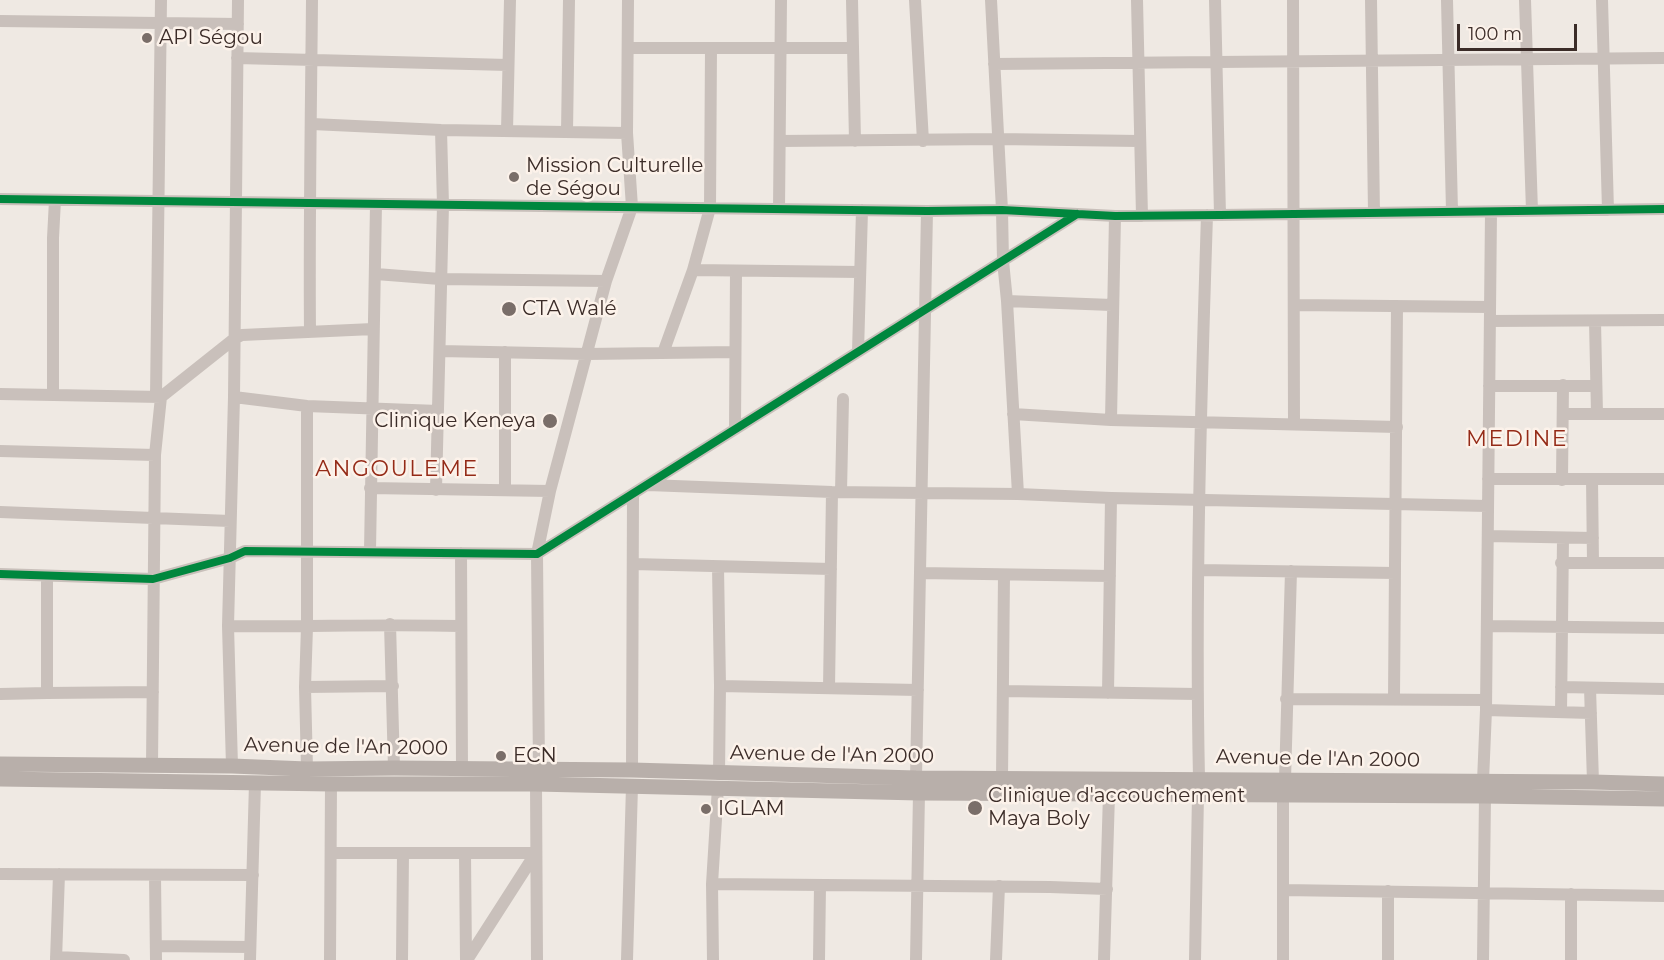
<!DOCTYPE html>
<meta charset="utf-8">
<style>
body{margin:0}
#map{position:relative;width:1664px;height:960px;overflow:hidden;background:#efe9e3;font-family:Montserrat,sans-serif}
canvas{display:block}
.scale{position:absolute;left:1457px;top:24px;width:120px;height:27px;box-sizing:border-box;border:3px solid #3b2c28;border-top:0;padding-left:8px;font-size:18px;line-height:21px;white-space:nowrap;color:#3b2c28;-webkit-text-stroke:4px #fcf2ea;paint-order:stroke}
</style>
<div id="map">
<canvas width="1664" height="960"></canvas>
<div class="scale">100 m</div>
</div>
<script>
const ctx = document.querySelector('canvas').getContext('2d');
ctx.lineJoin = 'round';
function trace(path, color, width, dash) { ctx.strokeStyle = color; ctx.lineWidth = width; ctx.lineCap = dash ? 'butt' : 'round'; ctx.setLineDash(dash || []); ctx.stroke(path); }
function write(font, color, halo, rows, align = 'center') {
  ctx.font = font + ' Montserrat,sans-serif'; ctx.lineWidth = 5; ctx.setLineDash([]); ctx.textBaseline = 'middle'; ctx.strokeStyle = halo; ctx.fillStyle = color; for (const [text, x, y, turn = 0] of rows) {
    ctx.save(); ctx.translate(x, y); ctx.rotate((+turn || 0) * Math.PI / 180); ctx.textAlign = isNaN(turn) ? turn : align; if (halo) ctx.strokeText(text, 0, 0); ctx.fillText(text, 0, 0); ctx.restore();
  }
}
const minor = new Path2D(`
 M 852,0 L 855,141
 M 915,0 L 923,141
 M 991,0 L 1002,210 L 1003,261 L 1007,301 L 1018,494
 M 1137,0 L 1142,216
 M 1215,0 L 1220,215
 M 1293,0 L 1294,423
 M 1371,0 L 1374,213
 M 1447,0 L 1452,211
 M 1525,0 L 1532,211
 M 1602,0 L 1608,210
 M 0,21 L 238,24
 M 628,48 L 853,48
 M 237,58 L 508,65
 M 994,64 L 1664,58
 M 312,124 L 441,130 L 627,133
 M 507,131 L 510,0
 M 567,132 L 569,0
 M 780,141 L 998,139 L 1139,141
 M 0,199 L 927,211 L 1002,210 L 1115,216 L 1220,215 L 1664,209
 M 779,209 L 781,0
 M 693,270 L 860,272
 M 376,274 L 440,279 L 606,281
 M 1007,301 L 1112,305
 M 1294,305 L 1490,307
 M 1490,321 L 1664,320
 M 1595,321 L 1597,414
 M 310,332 C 309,222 311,111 312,0
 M 440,351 L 587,354 L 735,352
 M 505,352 L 505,490
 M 858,352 L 862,210
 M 663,353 L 693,270 L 710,208 L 711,48
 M 1489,386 L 1596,386
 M 0,394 L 161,397 L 234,339 L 242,335 L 373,329
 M 53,395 L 53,238 L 55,200
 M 156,397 L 161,0
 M 234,397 L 307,406 L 438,411
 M 307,406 L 307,627 L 305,687 L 307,769
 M 1013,414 L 1111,420 L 1397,427
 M 1563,414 L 1664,414
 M 1111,420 L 1115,216
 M 735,429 L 736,271
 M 0,451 L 155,455
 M 1488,479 L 1664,479
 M 1592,479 L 1593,563
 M 1562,480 L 1563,385
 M 648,485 L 832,492 L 1018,494 L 1111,498 L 1488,506
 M 370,488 L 550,491
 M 436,490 L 443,205 L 441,130
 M 841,492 L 843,399
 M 0,512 L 230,521
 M 1488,536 L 1593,538
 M 370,551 L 376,204
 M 461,553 L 462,769
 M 1561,563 L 1664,563
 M 633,564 L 831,569
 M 718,567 L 720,686 L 719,774
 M 1199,570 L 1395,573
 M 920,573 L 1110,576
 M 0,574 L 153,579 L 230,558 L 245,551 L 537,554 L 1077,214
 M 390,624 L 394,768
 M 228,626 C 305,627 382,624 460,626
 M 1487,626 L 1664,628
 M 720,686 L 918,690
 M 305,687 L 393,686
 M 1561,687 L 1664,689
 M 829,688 L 832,492
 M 1590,688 L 1593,782
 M 1003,691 L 1197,694
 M 47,693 L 153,692
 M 1108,693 L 1111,498
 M 0,694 L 47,693 L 47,576
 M 1394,698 L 1397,306
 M 1286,699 L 1486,700
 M 1486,710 L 1591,713
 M 1561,712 L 1563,539
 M 152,765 L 155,455 L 161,397
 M 232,766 L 228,626 L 234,397 L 238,0
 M 632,770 L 633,494
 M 1002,778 L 1004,575
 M 1199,778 C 1195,591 1201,403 1207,215
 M 1285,780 L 1291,571
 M 1283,795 L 1283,960
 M 332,853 L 536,853
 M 465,853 L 466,960
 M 0,874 L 253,875
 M 155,875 L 156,960
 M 712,884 L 1050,887 L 1107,889
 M 1284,890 L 1664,896
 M 156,946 L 250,947
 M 56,957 L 124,960
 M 56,960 L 59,874
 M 250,960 L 255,783
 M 330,960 L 331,784
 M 402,960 L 403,853
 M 467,960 L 535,854
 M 537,960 L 536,784 L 539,769 L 537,554 L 550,491 L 606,281 L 632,207 L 627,133 L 628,0
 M 627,960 L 632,786
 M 713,960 L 712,884 L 718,787
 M 819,960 L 820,885
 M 916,960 L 919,793 L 916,778 L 927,211
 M 996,960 L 999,886
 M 1104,960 L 1109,794
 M 1195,960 L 1198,794
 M 1388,960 L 1388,891
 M 1483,960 L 1485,796 L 1483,781 L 1486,710 L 1491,212
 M 1571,960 L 1571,894`);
const major = new Path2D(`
 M 0,764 L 232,766 L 307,769 L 394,768 L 632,770 L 916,778 L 1593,782 L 1664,784
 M 0,779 L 331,784 L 536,784 L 919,793 L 1485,796 L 1664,799`);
const cycleway = new Path2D(`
 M 0,199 L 927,211 L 1002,210 L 1115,216 L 1220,215 L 1664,209
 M 0,574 L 153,579 L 230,558 L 245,551 L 537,554 L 1077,214`);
const markers = [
 [147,38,6,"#7a6e69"],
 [514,177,6,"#7a6e69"],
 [509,309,8,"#7a6e69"],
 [550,421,8,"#7a6e69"],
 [501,756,6,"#7a6e69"],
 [975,808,8,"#7a6e69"],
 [706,809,6,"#7a6e69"]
];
const poiNames = [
 ["API Ségou",159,38],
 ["Mission Culturelle",526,166],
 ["de Ségou",526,189],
 ["CTA Walé",522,309],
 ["Clinique Keneya",536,421,"right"],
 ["ECN",513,756],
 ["Clinique d'accouchement",988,796],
 ["Maya Boly",988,819],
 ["IGLAM",718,809]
];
const streetNames = [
 ["Avenue de l'An 2000",346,747,1],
 ["Avenue de l'An 2000",832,755,1],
 ["Avenue de l'An 2000",1318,759,1]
];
const quarterNames = [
 ["MEDINE",1517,440],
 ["ANGOULEME",397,470]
];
trace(minor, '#c9c0bb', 12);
trace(major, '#b8afaa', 15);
trace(cycleway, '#00873e', 8);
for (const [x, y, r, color] of markers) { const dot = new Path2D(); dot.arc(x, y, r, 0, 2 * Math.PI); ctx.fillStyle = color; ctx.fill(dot); trace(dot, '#fcf2ea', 2); }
write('20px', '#3b2c28', '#fcf2ea', poiNames, 'left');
write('20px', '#3b2c28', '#fcf2ea', streetNames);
ctx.letterSpacing = '1.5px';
write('22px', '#942a17', '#fcf2ea', quarterNames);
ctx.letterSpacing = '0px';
</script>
